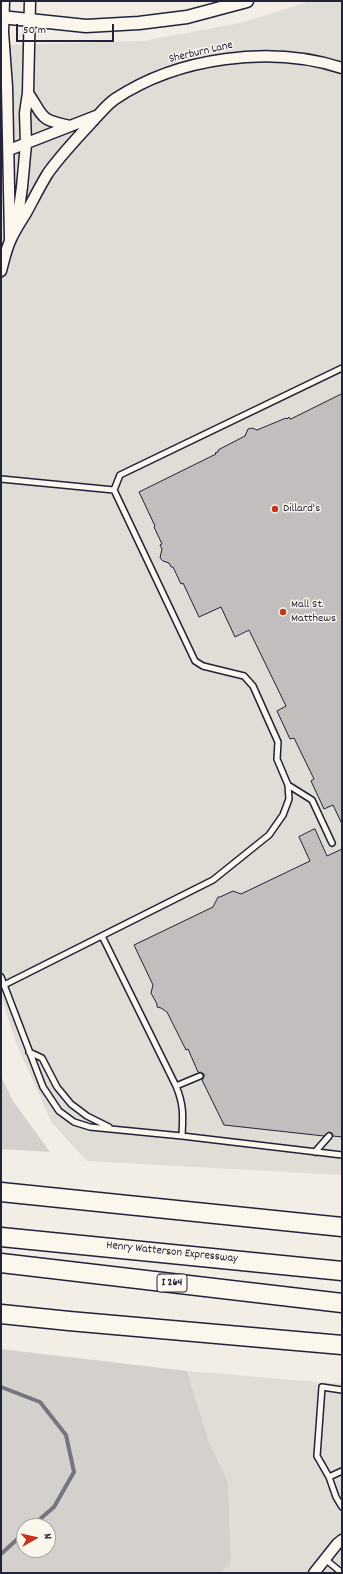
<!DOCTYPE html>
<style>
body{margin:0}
#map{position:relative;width:343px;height:1574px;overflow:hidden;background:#f2eee5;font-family:Dekko,sans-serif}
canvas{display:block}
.frame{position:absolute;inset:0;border:2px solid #22223b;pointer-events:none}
.north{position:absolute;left:16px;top:1518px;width:40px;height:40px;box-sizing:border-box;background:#fbf7ec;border:1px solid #a4a2a5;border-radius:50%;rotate:82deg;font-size:11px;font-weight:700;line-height:16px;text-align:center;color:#22223b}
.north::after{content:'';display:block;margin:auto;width:14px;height:18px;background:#c8321e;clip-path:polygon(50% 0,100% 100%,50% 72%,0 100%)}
.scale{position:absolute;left:16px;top:24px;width:98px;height:18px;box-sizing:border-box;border:2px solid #22223b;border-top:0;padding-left:5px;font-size:12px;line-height:14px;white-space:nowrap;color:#22223b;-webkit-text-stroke:3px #fbf7ec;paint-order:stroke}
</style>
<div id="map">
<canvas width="343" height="1574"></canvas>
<div class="frame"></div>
<div class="north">N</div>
<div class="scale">50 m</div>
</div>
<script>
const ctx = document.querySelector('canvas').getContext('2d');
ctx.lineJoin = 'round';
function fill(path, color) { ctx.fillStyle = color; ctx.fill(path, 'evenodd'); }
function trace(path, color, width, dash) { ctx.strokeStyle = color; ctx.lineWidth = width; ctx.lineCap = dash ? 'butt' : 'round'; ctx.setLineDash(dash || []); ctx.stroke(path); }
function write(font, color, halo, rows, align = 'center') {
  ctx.font = font + ' Dekko,sans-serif'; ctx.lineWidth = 3; ctx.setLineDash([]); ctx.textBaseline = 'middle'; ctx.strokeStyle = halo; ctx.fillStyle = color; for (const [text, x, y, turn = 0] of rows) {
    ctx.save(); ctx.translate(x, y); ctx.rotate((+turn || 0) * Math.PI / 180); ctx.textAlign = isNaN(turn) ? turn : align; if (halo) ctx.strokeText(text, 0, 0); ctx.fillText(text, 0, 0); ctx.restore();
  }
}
const built = new Path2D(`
 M 310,1 L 342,1 L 342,1175 L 87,1161 L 52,1123 L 16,1043 L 1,996 L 1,45 L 143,41 L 241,23 Z
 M 187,1371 L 342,1384 L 342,1573 L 220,1573 L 231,1564 L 228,1482 L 209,1442 Z`);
const green = new Path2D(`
 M 1,1076 L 13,1101 L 50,1152 L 1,1149 Z
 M 1,1349 L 187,1371 L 209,1442 L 228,1482 L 231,1564 L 220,1573 L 1,1573 ZM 24,1526 L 48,1526 L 48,1550 L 24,1550 Z`);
const stream = new Path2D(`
 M 1,1387 L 40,1402 L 66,1435 L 74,1472 L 54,1507 L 32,1526
 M 1,1554 L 24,1533`);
const building = new Path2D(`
 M 342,394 L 342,824 L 333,805 L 324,809 L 311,781 L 314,779 L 294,738 L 290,739 L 277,711 L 286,706 L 249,630 L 235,637 L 221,607 L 199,617 L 183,583 L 181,584 L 173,567 L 171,567 L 169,563 L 163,561 L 160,558 L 162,549 L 160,545 L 162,544 L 154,527 L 155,526 L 139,492 L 216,454 L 215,453 L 218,452 L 218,450 L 245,436 L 248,429 L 252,428 L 257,430 L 286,418 L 287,419 L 289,417 L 290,419 Z
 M 315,829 L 327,856 L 342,849 L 342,1137 L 333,1136 L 332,1133 L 329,1132 L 324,1136 L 224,1125 L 202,1080 L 204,1077 L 204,1074 L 198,1072 L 188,1049 L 186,1050 L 167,1012 L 161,1008 L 157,1007 L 157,1004 L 151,993 L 153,985 L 134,945 L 213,907 L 218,897 L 220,897 L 233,891 L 241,894 L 310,861 L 299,837 Z`);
const service = new Path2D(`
 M 1,479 L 114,490 L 195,661 L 203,666 L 244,676 L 253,686 L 278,742 L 277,759 L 288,785 L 289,799 L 283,815 L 269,835 L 213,880 L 4,985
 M 114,490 L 120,475 L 342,368
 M 288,785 L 312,800 L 332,843
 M 102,936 L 176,1086 C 184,1105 183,1116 182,1136
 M 1,977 L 43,1087 L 59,1111 L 74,1122 L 90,1127 L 182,1136 L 342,1155
 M 29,1052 L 42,1058 L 57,1087 L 71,1104 L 87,1116 L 109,1127
 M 176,1086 L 200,1076
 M 315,1152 L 329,1136
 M 342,1471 L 329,1477 L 336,1497 L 342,1507
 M 329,1477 L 317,1456 L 322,1387 L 342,1390
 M 325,1559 L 342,1573`);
const minor = new Path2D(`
 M 4,1 L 3,32 L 7,87 L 10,239
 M 28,93 C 45,118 38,119 70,126
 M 9,150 L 96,116
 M 17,223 L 22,187 L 26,144 L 25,113 L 28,93 L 30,1
 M 1,271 C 4,260 6,249 11,239 C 15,230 21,221 26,213 C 33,200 40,186 48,173 C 61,155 76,139 91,123 C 99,115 106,105 115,99 C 178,57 270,45 342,68
 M 314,1573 L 337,1544 L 342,1540`);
const tertiary = new Path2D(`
 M 1,17 L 86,26 L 139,23 L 187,17 L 247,1`);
const motorway = new Path2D(`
 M 1,1192 L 342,1227
 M 1,1237 L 342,1271
 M 1,1263 L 342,1303
 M 1,1314 L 69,1321 L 342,1345`);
const markers = [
 [275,509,4,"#c8321e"],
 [283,612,4,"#c8321e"]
];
const shields = [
 [172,1283,30]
];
const shieldNames = [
 ["I 264",172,1283]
];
const streetNames = [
 ["Sherburn Lane",201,53,-13],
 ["Henry Watterson Expressway",172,1253,6]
];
const poiNames = [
 ["Dillard's",283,509],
 ["Mall St.",291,605],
 ["Matthews",291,619]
];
fill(built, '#e0dcd6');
fill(green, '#d4d1cc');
trace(stream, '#76747f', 4);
fill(building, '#c2bebe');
trace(building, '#22223b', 1);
trace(service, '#22223b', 8);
trace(minor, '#22223b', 13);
trace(tertiary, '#22223b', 15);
trace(motorway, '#22223b', 21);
trace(service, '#fbf7ec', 5);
trace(minor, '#fbf7ec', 10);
trace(tertiary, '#fbf7ec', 12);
trace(motorway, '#fbf7ec', 18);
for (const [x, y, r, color] of markers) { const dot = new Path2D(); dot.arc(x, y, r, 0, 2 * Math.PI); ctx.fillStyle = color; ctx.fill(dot); trace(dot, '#fbf7ec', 1.5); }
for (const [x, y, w] of shields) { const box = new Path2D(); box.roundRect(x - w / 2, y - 9, w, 18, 3); ctx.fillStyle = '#fbf7ec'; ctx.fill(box); trace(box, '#22223b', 1); }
write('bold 11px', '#22223b', null, shieldNames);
write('12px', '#22223b', '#fbf7ec', streetNames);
write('12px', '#22223b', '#fbf7ec', poiNames, 'left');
</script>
